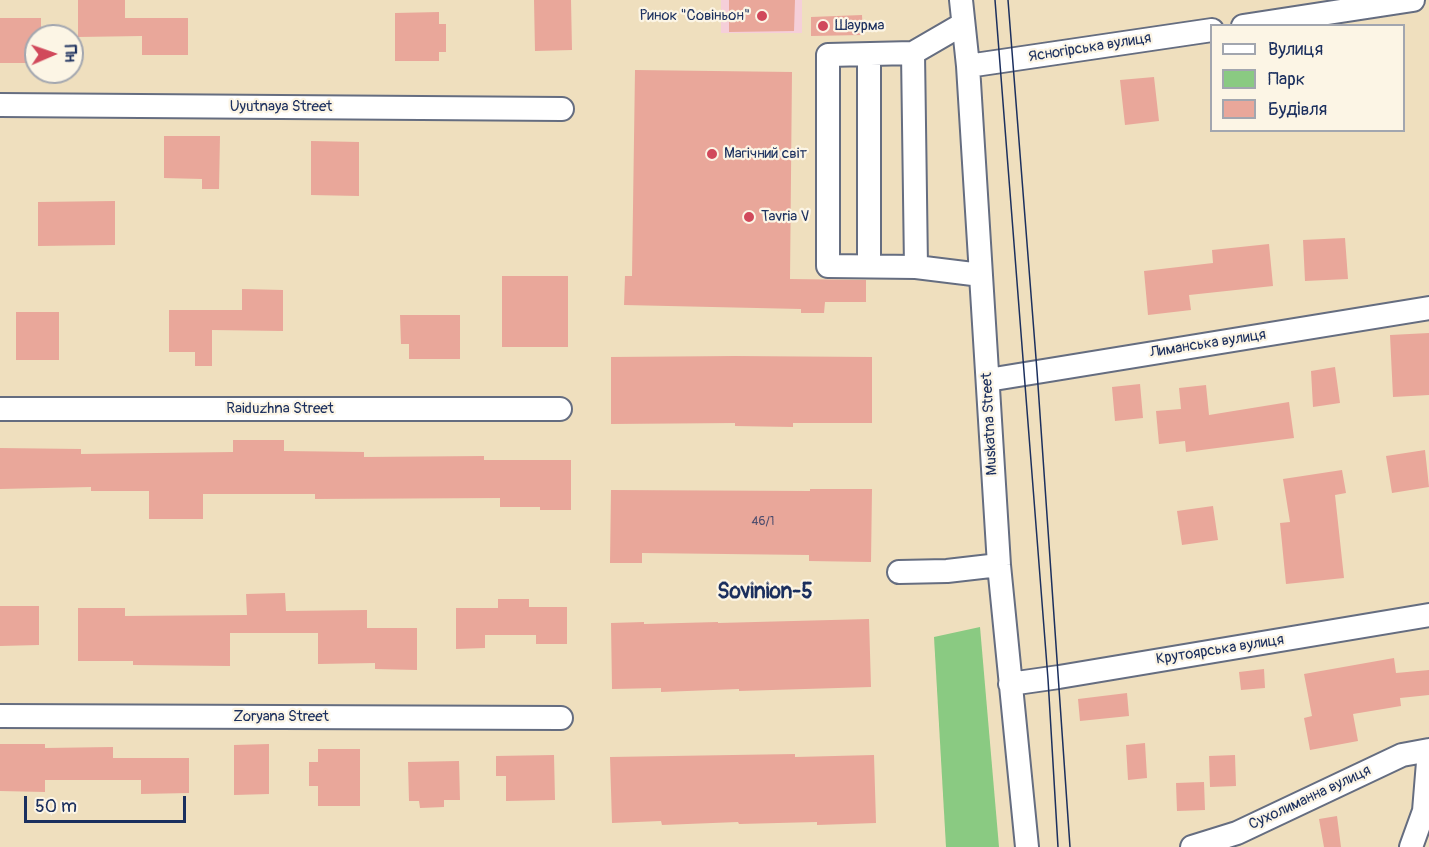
<!DOCTYPE html>
<meta charset="utf-8">
<style>
body{margin:0}
#map{position:relative;width:1429px;height:847px;overflow:hidden;background:#efdfbe;font-family:Pangolin,sans-serif}
canvas{display:block}
.legend{position:absolute;left:1210px;top:24px;width:195px;height:108px;box-sizing:border-box;background:#fcf5e5;border:2px solid #a2a6af;margin:0;padding:8px 10px;list-style:none;font-size:18px;color:#1b2f5e}
.legend li{display:flex;align-items:center;gap:12px;height:30px}
.legend b{width:30px;border:2px solid #a2a6af}
.north{position:absolute;left:24px;top:24px;width:60px;height:60px;box-sizing:border-box;background:#fcf5e5;border:2px solid #a2a6af;border-radius:50%;rotate:88deg;font-size:16px;font-weight:700;line-height:24px;text-align:center;color:#1b2f5e}
.north::after{content:'';display:block;margin:auto;width:21px;height:27px;background:#d1495b;clip-path:polygon(50% 0,100% 100%,50% 72%,0 100%)}
.scale{position:absolute;left:24px;top:796px;width:162px;height:27px;box-sizing:border-box;border:3px solid #1b2f5e;border-top:0;padding-left:8px;font-size:18px;line-height:21px;white-space:nowrap;color:#1b2f5e;-webkit-text-stroke:4px #fcf5e5;paint-order:stroke}
</style>
<div id="map">
<canvas width="1429" height="847"></canvas>
<ul class="legend">
<li><b style="height:8px;background:#fff"></b>Вулиця</li>
<li><b style="height:16px;background:#8aca82"></b>Парк</li>
<li><b style="height:16px;background:#e9a79a"></b>Будівля</li>
</ul>
<div class="north">Пн</div>
<div class="scale">50 m</div>
</div>
<script>
const ctx = document.querySelector('canvas').getContext('2d');
ctx.lineJoin = 'round';
function fill(path, color) { ctx.fillStyle = color; ctx.fill(path, 'evenodd'); }
function trace(path, color, width, dash) { ctx.strokeStyle = color; ctx.lineWidth = width; ctx.lineCap = dash ? 'butt' : 'round'; ctx.setLineDash(dash || []); ctx.stroke(path); }
function write(font, color, halo, rows, align = 'center') {
  ctx.font = font + ' Pangolin,sans-serif'; ctx.lineWidth = 4.5; ctx.setLineDash([]); ctx.textBaseline = 'middle'; ctx.strokeStyle = halo; ctx.fillStyle = color; for (const [text, x, y, turn = 0] of rows) {
    ctx.save(); ctx.translate(x, y); ctx.rotate((+turn || 0) * Math.PI / 180); ctx.textAlign = isNaN(turn) ? turn : align; if (halo) ctx.strokeText(text, 0, 0); ctx.fillText(text, 0, 0); ctx.restore();
  }
}
const built = new Path2D(`
 M 721,0 L 802,0 L 802,33 L 721,33 Z`);
const green = new Path2D(`
 M 980,627 L 999,847 L 946,847 L 934,637 Z`);
const building = new Path2D(`
 M 78,0 L 125,0 L 125,18 L 188,18 L 188,55 L 142,55 L 142,36 L 78,37 Z
 M 534,0 L 571,0 L 572,50 L 535,51 Z
 M 729,0 L 795,0 L 794,31 L 729,32 Z
 M 439,12 L 439,24 L 446,24 L 446,52 L 439,52 L 439,61 L 395,61 L 395,13 Z
 M 862,15 L 863,35 L 811,36 L 811,17 Z
 M 0,18 L 41,18 L 41,36 L 36,36 L 36,63 L 0,63 Z
 M 635,70 L 792,72 L 790,279 L 866,280 L 866,302 L 825,302 L 824,313 L 801,313 L 801,309 L 624,305 L 625,276 L 632,276 Z
 M 1154,77 L 1159,121 L 1125,125 L 1120,80 Z
 M 164,136 L 220,136 L 219,189 L 202,189 L 202,179 L 164,178 Z
 M 311,141 L 359,142 L 359,196 L 311,195 Z
 M 115,201 L 115,245 L 38,246 L 38,202 Z
 M 1345,238 L 1348,279 L 1305,281 L 1303,240 Z
 M 1269,244 L 1273,286 L 1189,295 L 1191,310 L 1148,315 L 1144,271 L 1213,263 L 1212,250 Z
 M 502,276 L 568,276 L 568,347 L 502,347 Z
 M 242,289 L 283,290 L 283,331 L 212,330 L 212,366 L 195,366 L 195,352 L 169,352 L 169,310 L 242,310 Z
 M 16,312 L 59,312 L 59,360 L 16,360 Z
 M 400,315 L 460,315 L 460,359 L 409,359 L 409,344 L 401,344 Z
 M 1429,333 L 1429,395 L 1393,397 L 1390,335 Z
 M 735,356 L 872,357 L 872,423 L 793,423 L 793,427 L 735,426 L 735,423 L 611,424 L 611,357 Z
 M 1335,367 L 1340,403 L 1313,407 L 1311,371 Z
 M 1140,384 L 1143,418 L 1115,421 L 1112,387 Z
 M 1206,385 L 1209,415 L 1289,402 L 1294,438 L 1186,452 L 1185,441 L 1159,444 L 1156,411 L 1181,409 L 1179,388 Z
 M 233,440 L 284,440 L 284,451 L 364,452 L 364,457 L 484,456 L 484,460 L 571,460 L 571,510 L 540,510 L 540,507 L 500,507 L 500,498 L 315,499 L 315,494 L 203,494 L 203,519 L 149,519 L 149,491 L 91,491 L 91,487 L 0,489 L 0,448 L 81,449 L 81,454 L 233,452 Z
 M 1425,450 L 1429,487 L 1392,493 L 1386,456 Z
 M 1342,470 L 1346,493 L 1335,495 L 1344,578 L 1286,584 L 1280,523 L 1290,522 L 1283,479 Z
 M 810,489 L 872,489 L 871,562 L 809,561 L 809,555 L 642,553 L 642,563 L 610,563 L 611,490 L 810,491 Z
 M 1213,506 L 1218,540 L 1182,545 L 1177,511 Z
 M 285,593 L 286,611 L 367,610 L 367,628 L 417,628 L 417,670 L 375,669 L 375,663 L 318,664 L 318,633 L 230,633 L 230,666 L 133,665 L 133,661 L 78,661 L 78,608 L 125,608 L 125,616 L 247,615 L 246,594 Z
 M 498,599 L 529,599 L 529,607 L 567,607 L 567,644 L 536,644 L 536,635 L 485,635 L 485,648 L 456,649 L 456,608 L 498,608 Z
 M 0,606 L 39,606 L 39,645 L 0,646 Z
 M 869,619 L 871,687 L 739,691 L 739,689 L 661,692 L 661,688 L 612,689 L 611,623 L 644,622 L 644,624 L 718,622 L 718,623 Z
 M 1394,658 L 1396,673 L 1429,670 L 1429,695 L 1400,698 L 1401,706 L 1353,714 L 1358,741 L 1310,750 L 1304,718 L 1312,716 L 1304,674 Z
 M 1264,669 L 1265,688 L 1241,690 L 1239,672 Z
 M 1127,693 L 1129,716 L 1080,721 L 1078,699 Z
 M 1145,743 L 1147,778 L 1128,780 L 1126,745 Z
 M 0,744 L 45,744 L 45,748 L 113,747 L 113,758 L 189,758 L 189,793 L 141,794 L 141,780 L 45,780 L 45,792 L 0,791 Z
 M 269,744 L 269,794 L 234,795 L 234,745 Z
 M 318,749 L 360,749 L 360,806 L 318,806 L 318,786 L 309,786 L 309,762 L 318,762 Z
 M 795,754 L 795,757 L 874,755 L 876,823 L 817,825 L 817,822 L 739,824 L 738,822 L 662,825 L 661,821 L 612,823 L 610,757 Z
 M 554,755 L 555,800 L 506,801 L 506,776 L 496,776 L 496,756 Z
 M 1235,755 L 1236,786 L 1210,787 L 1209,756 Z
 M 459,761 L 460,800 L 444,800 L 444,807 L 420,808 L 419,801 L 409,801 L 408,762 Z
 M 1204,782 L 1205,810 L 1177,811 L 1176,783 Z
 M 1337,816 L 1341,847 L 1324,847 L 1319,819 Z`);
const minor = new Path2D(`
 M 961,0 L 968,66 L 999,565 L 1027,847
 M 963,24 L 913,53 L 828,55 L 828,266 L 916,267 L 981,275
 M 1243,26 L 1413,0
 M 913,53 L 916,267
 M 968,66 L 1212,30
 M 0,105 L 562,109
 M 869,266 L 869,55
 M 988,380 L 1429,308
 M 0,409 L 560,409
 M 899,572 L 947,571 L 999,565
 M 1010,684 L 1059,677 L 1429,615
 M 0,716 L 561,718
 M 1192,847 L 1237,833 L 1402,755 L 1429,750
 M 1411,847 L 1424,811 L 1429,750`);
const tram = new Path2D(`
 M 995,0 L 1048,679 L 1058,847
 M 1008,0 L 1037,371 L 1070,847`);
const markers = [
 [762,16,6,"#d1495b"],
 [823,26,6,"#d1495b"],
 [712,154,6,"#d1495b"],
 [749,217,6,"#d1495b"]
];
const numberNames = [
 ["46/1",763,522]
];
const poiNames = [
 ["Ринок \"Совіньон\"",750,16,"right"],
 ["Шаурма",835,26],
 ["Магічний світ",724,154],
 ["Tavria V",761,217]
];
const streetNames = [
 ["Ясногірська вулиця",1090,48,-9],
 ["Uyutnaya Street",281,107],
 ["Лиманська вулиця",1208,344,-9],
 ["Raiduzhna Street",280,409],
 ["Muskatna Street",990,424,-93],
 ["Крутоярська вулиця",1220,650,-9],
 ["Zoryana Street",281,717],
 ["Сухолиманна вулиця",1310,798,-25]
];
const districtNames = [
 ["Sovinion-5",765,593]
];
fill(built, '#f5cfd9');
fill(green, '#8aca82');
fill(building, '#e9a79a');
trace(minor, '#656d80', 26);
trace(minor, '#fff', 22);
trace(tram, '#1b2f5e', 1.5);
for (const [x, y, r, color] of markers) { const dot = new Path2D(); dot.arc(x, y, r, 0, 2 * Math.PI); ctx.fillStyle = color; ctx.fill(dot); trace(dot, '#fcf5e5', 2); }
write('12px', '#4e4d6d', null, numberNames);
write('15px', '#1b2f5e', '#fcf5e5', poiNames, 'left');
write('15px', '#1b2f5e', '#fcf5e5', streetNames);
write('bold 21px', '#1b2f5e', '#fcf5e5', districtNames);
</script>
